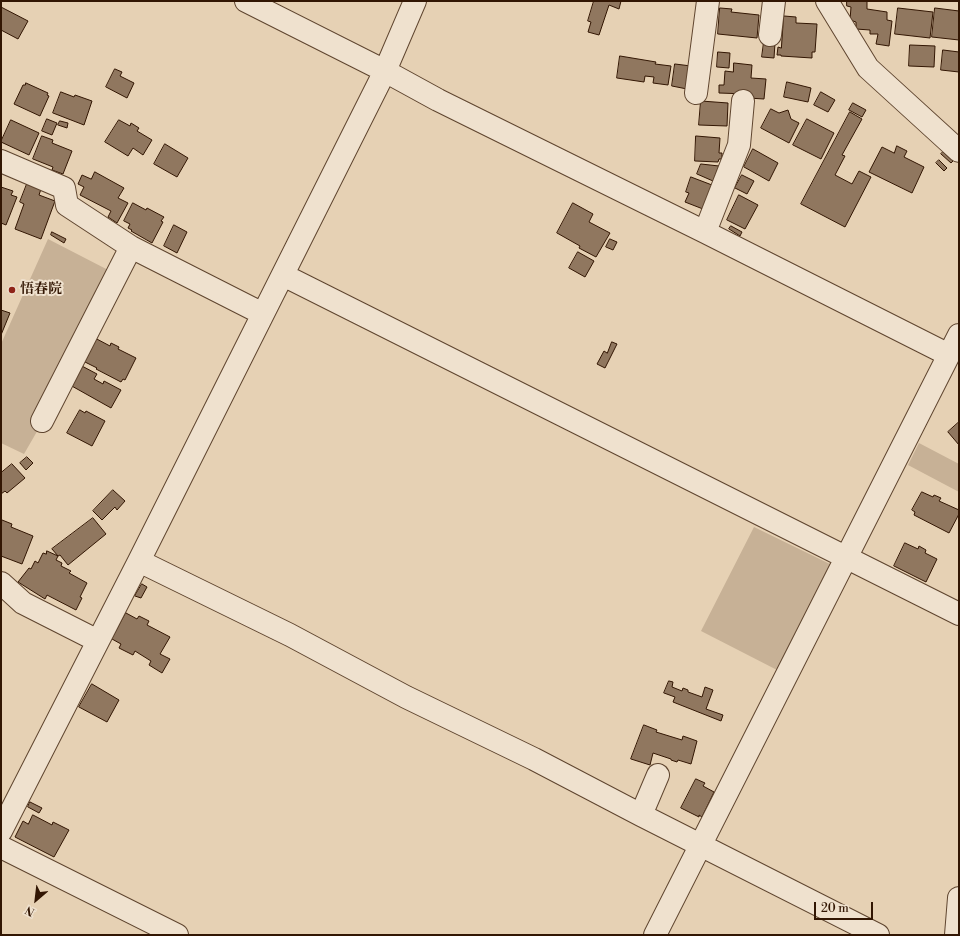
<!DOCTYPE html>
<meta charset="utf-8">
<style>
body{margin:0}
#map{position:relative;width:960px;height:936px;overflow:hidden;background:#e6d1b4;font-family:"Libre Bodoni",serif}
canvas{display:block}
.frame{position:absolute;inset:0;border:2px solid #321603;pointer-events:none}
.north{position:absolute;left:16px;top:880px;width:40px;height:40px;-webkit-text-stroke:3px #efe1ce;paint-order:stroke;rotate:208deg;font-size:11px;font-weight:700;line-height:16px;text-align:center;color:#321603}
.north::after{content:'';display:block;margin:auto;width:14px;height:18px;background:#321603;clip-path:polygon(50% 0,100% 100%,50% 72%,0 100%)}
.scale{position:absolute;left:814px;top:902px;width:59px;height:18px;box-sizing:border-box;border:2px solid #321603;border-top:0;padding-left:5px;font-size:12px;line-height:14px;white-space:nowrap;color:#321603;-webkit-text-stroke:3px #efe1ce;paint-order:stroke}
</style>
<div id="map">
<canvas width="960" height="936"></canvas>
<div class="frame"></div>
<div class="north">N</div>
<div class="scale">20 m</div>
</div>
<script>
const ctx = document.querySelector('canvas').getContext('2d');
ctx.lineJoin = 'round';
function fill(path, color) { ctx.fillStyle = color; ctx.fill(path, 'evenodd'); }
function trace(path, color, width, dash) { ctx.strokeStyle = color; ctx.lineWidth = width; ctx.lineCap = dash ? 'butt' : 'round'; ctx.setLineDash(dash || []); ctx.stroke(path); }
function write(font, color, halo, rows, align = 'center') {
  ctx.font = font + ' "Libre Bodoni","Noto Serif JP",serif'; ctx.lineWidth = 4; ctx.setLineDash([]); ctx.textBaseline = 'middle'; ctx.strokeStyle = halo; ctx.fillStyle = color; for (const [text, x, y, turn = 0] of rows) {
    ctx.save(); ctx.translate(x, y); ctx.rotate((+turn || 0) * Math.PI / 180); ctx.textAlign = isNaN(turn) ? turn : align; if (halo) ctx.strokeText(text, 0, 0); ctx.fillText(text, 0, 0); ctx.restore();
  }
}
const green = new Path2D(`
 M 48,239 L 112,272 L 39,428 L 24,454 L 1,443 L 1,344 Z
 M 919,443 L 959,464 L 959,492 L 908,465 Z
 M 754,527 L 834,566 L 779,671 L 701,631 Z`);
const building = new Path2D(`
 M 594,1 L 621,1 L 619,9 L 609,5 L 599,35 L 588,32 L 591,22 L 588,21 Z
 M 847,1 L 867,1 L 867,9 L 887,12 L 887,20 L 892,21 L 889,46 L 876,44 L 878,34 L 870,34 L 870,30 L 856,29 L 856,22 L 850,20 L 851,7 L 847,6 Z
 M 1,7 L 28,21 L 18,39 L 1,30 Z
 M 720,8 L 732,9 L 731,12 L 759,15 L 757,38 L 718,34 Z
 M 898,8 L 933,12 L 930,38 L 895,34 Z
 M 935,8 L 959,11 L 959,40 L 932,37 Z
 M 784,16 L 796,17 L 796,23 L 817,24 L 815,52 L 812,52 L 812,58 L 781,56 L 781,55 L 777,55 L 778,47 L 781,48 Z
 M 764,42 L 775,43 L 774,58 L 762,57 Z
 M 910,45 L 935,46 L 934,67 L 909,66 Z
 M 943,50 L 959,52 L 959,72 L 941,70 Z
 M 718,52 L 730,53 L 729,68 L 717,67 Z
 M 620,56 L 656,62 L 655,64 L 671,66 L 668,85 L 653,83 L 654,77 L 645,76 L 644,82 L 617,78 Z
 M 734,63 L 752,65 L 751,78 L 766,79 L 764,99 L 748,98 L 748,94 L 719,93 L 719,85 L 724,85 L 725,71 L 733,72 Z
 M 675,64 L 691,66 L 687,89 L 672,86 Z
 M 115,69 L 122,72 L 120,76 L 134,83 L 127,98 L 106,87 Z
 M 787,82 L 811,88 L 808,102 L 784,97 Z
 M 26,83 L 48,93 L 47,95 L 49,96 L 40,116 L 14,104 L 23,85 L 25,85 Z
 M 61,92 L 74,97 L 75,95 L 92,101 L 84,125 L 53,113 Z
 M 821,92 L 835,100 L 828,112 L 814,105 Z
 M 701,101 L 728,103 L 727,126 L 699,125 Z
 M 853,103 L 866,110 L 862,117 L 849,110 Z
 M 771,109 L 779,113 L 788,110 L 791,119 L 799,123 L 789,143 L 761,128 Z
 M 850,112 L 862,119 L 842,155 L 845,156 L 835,175 L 852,184 L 859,171 L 871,177 L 845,227 L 801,204 Z
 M 47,119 L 57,123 L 52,135 L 42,131 Z
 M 807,119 L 834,133 L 821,159 L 793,145 Z
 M 11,120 L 39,133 L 29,155 L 1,142 Z
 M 119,120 L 130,126 L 131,123 L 139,128 L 137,131 L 152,140 L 143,155 L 133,148 L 128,156 L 105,142 Z
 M 60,121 L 68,123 L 67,128 L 58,125 Z
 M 42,136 L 53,140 L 52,143 L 72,151 L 63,174 L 52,170 L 53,167 L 33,159 Z
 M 696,136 L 720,138 L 719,153 L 722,153 L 722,159 L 719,159 L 718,162 L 695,161 Z
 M 165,144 L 188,158 L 177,177 L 154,164 Z
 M 897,146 L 907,151 L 904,157 L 924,167 L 912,193 L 869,172 L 882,147 L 894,153 Z
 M 753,149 L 778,163 L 769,181 L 744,167 Z
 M 943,152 L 953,161 L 951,163 L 941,154 Z
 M 939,160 L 947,168 L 944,171 L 936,163 Z
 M 701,164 L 719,166 L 713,181 L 697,174 Z
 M 95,172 L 124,188 L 118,198 L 128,203 L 117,223 L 108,217 L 111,211 L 80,195 L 84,187 L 78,184 L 82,175 L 91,179 Z
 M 742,175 L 754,181 L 747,194 L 735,188 Z
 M 691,177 L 712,185 L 703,209 L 685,202 L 689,193 L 686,192 Z
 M 27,184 L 41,189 L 39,195 L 55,201 L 41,239 L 15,229 L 24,204 L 20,202 Z
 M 1,187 L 13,191 L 11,195 L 17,197 L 6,225 L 1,223 Z
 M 739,195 L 758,205 L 745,229 L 727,220 Z
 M 133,203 L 146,210 L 147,208 L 164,217 L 161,221 L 163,222 L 152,243 L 131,231 L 132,230 L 128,228 L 130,224 L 124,221 Z
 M 573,203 L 593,214 L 589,222 L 610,233 L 596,257 L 579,248 L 580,246 L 557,233 Z
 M 174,225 L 187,232 L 177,253 L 164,246 Z
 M 731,226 L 742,232 L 740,236 L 729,229 Z
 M 52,232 L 66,239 L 64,243 L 51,235 Z
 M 610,239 L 617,242 L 613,250 L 606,247 Z
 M 578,252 L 594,261 L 585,277 L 569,268 Z
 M 1,310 L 10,313 L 1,335 Z
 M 93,337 L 110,346 L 111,343 L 119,347 L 118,349 L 136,358 L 125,380 L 123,379 L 121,382 L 96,369 L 97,368 L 81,360 Z
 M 612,342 L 617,344 L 605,368 L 597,364 L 604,351 L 607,353 Z
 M 80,365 L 97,374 L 94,379 L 103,384 L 104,381 L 121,390 L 111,408 L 70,385 Z
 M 80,410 L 85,413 L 86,411 L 105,421 L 92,446 L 67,433 Z
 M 959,422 L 959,445 L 948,432 Z
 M 27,457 L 33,463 L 26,470 L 20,463 Z
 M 12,464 L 25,478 L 7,493 L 5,491 L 1,494 L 1,473 Z
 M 113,490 L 125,501 L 117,510 L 115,507 L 102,520 L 93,511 Z
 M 922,492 L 933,497 L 934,495 L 941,498 L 939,501 L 959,510 L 959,514 L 949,533 L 914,515 L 915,512 L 912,510 Z
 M 93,518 L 106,534 L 68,565 L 60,555 L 58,556 L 52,549 Z
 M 2,520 L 12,524 L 11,527 L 33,536 L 22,564 L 1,556 Z
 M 905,543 L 918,549 L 919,546 L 926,550 L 925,553 L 937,559 L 926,582 L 894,566 Z
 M 47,551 L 58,556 L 56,560 L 62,563 L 61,566 L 71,571 L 69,573 L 87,583 L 80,597 L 82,598 L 76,610 L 47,595 L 45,599 L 18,582 L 29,568 L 31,569 L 35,561 L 38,563 L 43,553 L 46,554 Z
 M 142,584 L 147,587 L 141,598 L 135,596 Z
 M 126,613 L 137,619 L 139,616 L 149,621 L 147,625 L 170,637 L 160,654 L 170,659 L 162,673 L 149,665 L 151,661 L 135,651 L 133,655 L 119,648 L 121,644 L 112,639 Z
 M 669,681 L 673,682 L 672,687 L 682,691 L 683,688 L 688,690 L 688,692 L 702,697 L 705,687 L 713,690 L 706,709 L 723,715 L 721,721 L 673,702 L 675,697 L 664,693 Z
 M 92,684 L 119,700 L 107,722 L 79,707 Z
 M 644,725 L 657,730 L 656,732 L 682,740 L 683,736 L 697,741 L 691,764 L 678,760 L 677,762 L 671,760 L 671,759 L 653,753 L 650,765 L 631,759 Z
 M 696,779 L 705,783 L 703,786 L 714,792 L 702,817 L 699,815 L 699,817 L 681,808 Z
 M 30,802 L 42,808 L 39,813 L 28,807 Z
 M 33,815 L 52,825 L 53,822 L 69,830 L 54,857 L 15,837 L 23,821 L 28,824 Z`);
const minor = new Path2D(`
 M 246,1 L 385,71 L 438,100 L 705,232 L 949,355
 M 827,1 L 868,68 L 959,151
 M 770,35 L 774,1
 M 696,93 L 708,1
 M 1,161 L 64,188 L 67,205 L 131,247 L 263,314
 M 705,232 L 739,145 L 743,101
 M 283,275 L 959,614
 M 42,421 L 131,247
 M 139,561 L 290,635 L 406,697 L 534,759 L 641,815 L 878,935
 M 1,583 L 23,603 L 98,641
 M 641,815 L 658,775
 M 1,831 L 139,561 L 385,71 L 415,1
 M 1,847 L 177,935
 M 655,935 L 959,335
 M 956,935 L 959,898`);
const markers = [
 [12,290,4,"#8f2418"]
];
const poiNames = [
 ["悟春院",20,290]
];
fill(green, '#c7b196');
fill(building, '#90775f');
trace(building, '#321603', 1);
trace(minor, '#5f452f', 24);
trace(minor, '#efe1ce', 22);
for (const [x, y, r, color] of markers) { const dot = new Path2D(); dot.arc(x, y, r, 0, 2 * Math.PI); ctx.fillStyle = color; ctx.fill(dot); trace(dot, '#efe1ce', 1.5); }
write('bold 14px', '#321603', '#efe1ce', poiNames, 'left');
</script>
